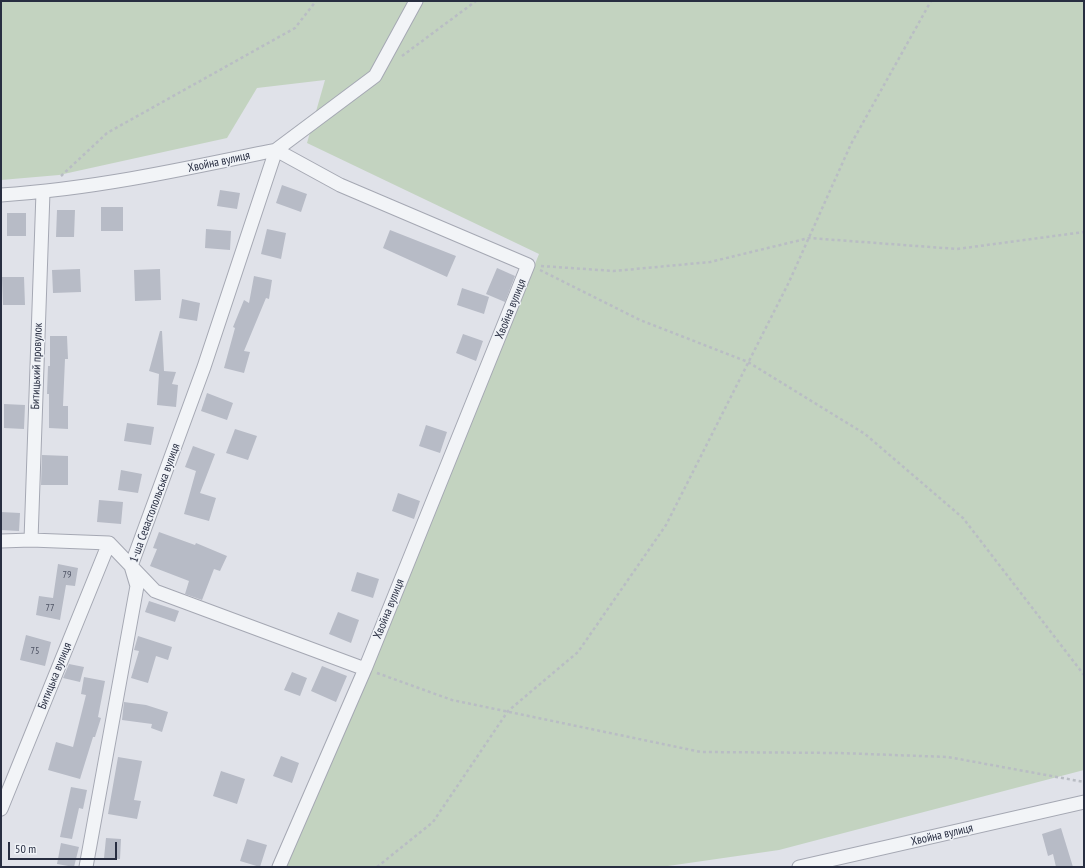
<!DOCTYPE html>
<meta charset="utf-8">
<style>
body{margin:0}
#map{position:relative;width:1085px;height:868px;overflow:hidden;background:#e0e2e9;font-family:"PT Sans Narrow",sans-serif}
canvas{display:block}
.frame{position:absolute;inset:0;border:2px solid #282e41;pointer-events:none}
.scale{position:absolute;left:8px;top:842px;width:109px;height:18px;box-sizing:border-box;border:2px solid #282e41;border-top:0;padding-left:5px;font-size:12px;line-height:14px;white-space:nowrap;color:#282e41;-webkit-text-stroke:3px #eff2f7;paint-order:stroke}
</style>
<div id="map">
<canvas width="1085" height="868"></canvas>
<div class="frame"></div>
<div class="scale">50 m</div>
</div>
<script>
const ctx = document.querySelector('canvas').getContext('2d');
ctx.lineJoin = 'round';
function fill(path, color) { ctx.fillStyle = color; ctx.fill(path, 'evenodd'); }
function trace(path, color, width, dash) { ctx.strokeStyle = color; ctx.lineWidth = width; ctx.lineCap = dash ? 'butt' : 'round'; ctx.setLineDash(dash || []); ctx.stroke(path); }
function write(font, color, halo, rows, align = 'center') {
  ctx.font = font + ' "PT Sans Narrow",sans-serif'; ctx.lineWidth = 3; ctx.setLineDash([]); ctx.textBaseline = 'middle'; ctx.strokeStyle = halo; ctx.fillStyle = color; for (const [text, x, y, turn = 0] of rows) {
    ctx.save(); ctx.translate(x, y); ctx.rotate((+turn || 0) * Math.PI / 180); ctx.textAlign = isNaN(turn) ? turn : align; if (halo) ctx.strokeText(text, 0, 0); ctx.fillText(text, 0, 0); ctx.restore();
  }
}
const green = new Path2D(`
 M 1,1 L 1084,1 L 1084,770 L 779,850 L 661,867 L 285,867 L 367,681 L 539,254 L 307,143 L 325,80 L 257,88 L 227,138 L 59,175 L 1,180 Z`);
const building = new Path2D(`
 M 282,185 L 307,194 L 301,212 L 276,203 Z
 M 220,190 L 240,193 L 237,209 L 217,206 Z
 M 101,207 L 123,207 L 123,231 L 101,231 Z
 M 57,210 L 75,210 L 74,237 L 56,237 Z
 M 7,213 L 26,213 L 26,236 L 7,236 Z
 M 206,229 L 231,231 L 230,250 L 205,248 Z
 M 267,229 L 286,233 L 281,259 L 261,254 Z
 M 390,230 L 456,256 L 447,277 L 383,248 Z
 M 497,268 L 515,276 L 505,302 L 486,294 Z
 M 80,269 L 81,292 L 53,293 L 52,270 Z
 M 160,269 L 161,300 L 135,301 L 134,270 Z
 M 254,276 L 272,280 L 269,299 L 266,298 L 244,351 L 250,352 L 244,373 L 224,368 L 235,328 L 233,327 L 244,300 L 249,303 Z
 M 2,277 L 24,277 L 25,305 L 3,305 Z
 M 462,288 L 489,297 L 484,314 L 457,305 Z
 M 182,299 L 200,303 L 197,321 L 179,318 Z
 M 160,331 L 162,331 L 164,371 L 176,372 L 172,384 L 178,385 L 176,407 L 157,405 L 159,374 L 149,371 Z
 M 463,334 L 483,341 L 476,361 L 456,353 Z
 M 50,336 L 67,336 L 68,359 L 65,359 L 63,406 L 68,406 L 68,429 L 49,428 L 49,394 L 47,394 L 48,366 L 50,366 Z
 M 207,393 L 233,403 L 227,420 L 201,411 Z
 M 4,404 L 25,405 L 24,429 L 4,428 Z
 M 127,423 L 154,427 L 151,445 L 124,441 Z
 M 426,425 L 447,432 L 440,453 L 419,446 Z
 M 235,429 L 257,436 L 248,460 L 226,453 Z
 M 193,446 L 215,454 L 200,493 L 216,498 L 209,521 L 184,514 L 196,471 L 185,467 Z
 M 42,455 L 68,456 L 68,485 L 41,485 Z
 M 121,470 L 142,474 L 138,493 L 118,490 Z
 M 398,493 L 420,501 L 414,519 L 392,511 Z
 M 99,500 L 123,502 L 121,524 L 97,522 Z
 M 1,512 L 20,513 L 19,531 L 1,530 Z
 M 159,532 L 195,545 L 196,543 L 227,556 L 220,571 L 214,569 L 202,600 L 185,594 L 189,581 L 150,566 L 157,549 L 153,548 Z
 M 58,564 L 78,568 L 75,586 L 66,585 L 60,620 L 36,615 L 39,596 L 53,598 Z
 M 357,572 L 379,579 L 373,598 L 351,591 Z
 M 149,601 L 179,611 L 175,622 L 145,612 Z
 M 338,612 L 359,620 L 351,643 L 329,634 Z
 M 26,635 L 51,642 L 45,666 L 20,660 Z
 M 138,636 L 172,647 L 168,660 L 156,656 L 148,683 L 131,678 L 139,651 L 134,650 Z
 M 69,664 L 84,667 L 80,682 L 63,678 Z
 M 322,666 L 347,676 L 336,702 L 311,691 Z
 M 292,672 L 307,678 L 300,696 L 284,690 Z
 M 84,677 L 105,681 L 98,717 L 101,718 L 95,737 L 93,737 L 80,779 L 48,770 L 56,742 L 73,747 L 86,695 L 81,694 Z
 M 124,702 L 146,705 L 168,712 L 162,732 L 151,728 L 152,724 L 122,720 Z
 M 281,756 L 299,763 L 292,783 L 273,776 Z
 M 118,757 L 142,761 L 134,800 L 141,801 L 137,819 L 108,814 Z
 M 221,771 L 245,779 L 237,804 L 213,796 Z
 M 71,787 L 87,790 L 83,809 L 79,808 L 72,839 L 60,837 Z
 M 1061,828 L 1073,867 L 1056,867 L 1053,854 L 1048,856 L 1042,834 Z
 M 106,838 L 121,839 L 120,859 L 104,858 Z
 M 247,839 L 267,845 L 260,867 L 240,861 Z
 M 61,843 L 79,847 L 74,867 L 57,864 Z`);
const path = new Path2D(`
 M 402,56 L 476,1
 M 61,176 L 107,133 L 295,28 L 316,1
 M 541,266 L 614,271 L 710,262 L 809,238 L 957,249 L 1084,232
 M 540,270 L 640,320 L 748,362 L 865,434 L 963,518 L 1084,675
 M 377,673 L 452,700 L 701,752 L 839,753 L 948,757 L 1084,782
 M 377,867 L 433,822 L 508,711 L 578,652 L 666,525 L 789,282 L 851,144 L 931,1`);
const street = new Path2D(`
 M 1,195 C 94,189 185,169 276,150 L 340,185 L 528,265 L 365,669 L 279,867
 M 31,540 L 43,192
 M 1,541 L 31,540 L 109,543 L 155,591 L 365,669
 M 1,809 L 109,543
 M 86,867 L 137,586 L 131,566 L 204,367 L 276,150 L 375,76 L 416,1
 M 799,867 L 1084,802`);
const numberNames = [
 ["79",67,575],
 ["77",50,608],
 ["75",35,651]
];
const streetNames = [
 ["Хвойна вулиця",219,162,-12],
 ["Хвойна вулиця",511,309,-68],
 ["Битицький провулок",37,366,-88],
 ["1-ша Севастопольська вулиця",155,503,-70],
 ["Хвойна вулиця",389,609,-68],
 ["Битицька вулиця",55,676,-68],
 ["Хвойна вулиця",942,835,-13]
];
fill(green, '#c3d3c0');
fill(building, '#b7bbc6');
trace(street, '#a5a8b3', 15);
trace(path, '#b9bdc4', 2.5, [3, 3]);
trace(street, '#f2f4f7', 13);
write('10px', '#4c5162', null, numberNames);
write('12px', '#282e41', '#eff2f7', streetNames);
</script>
